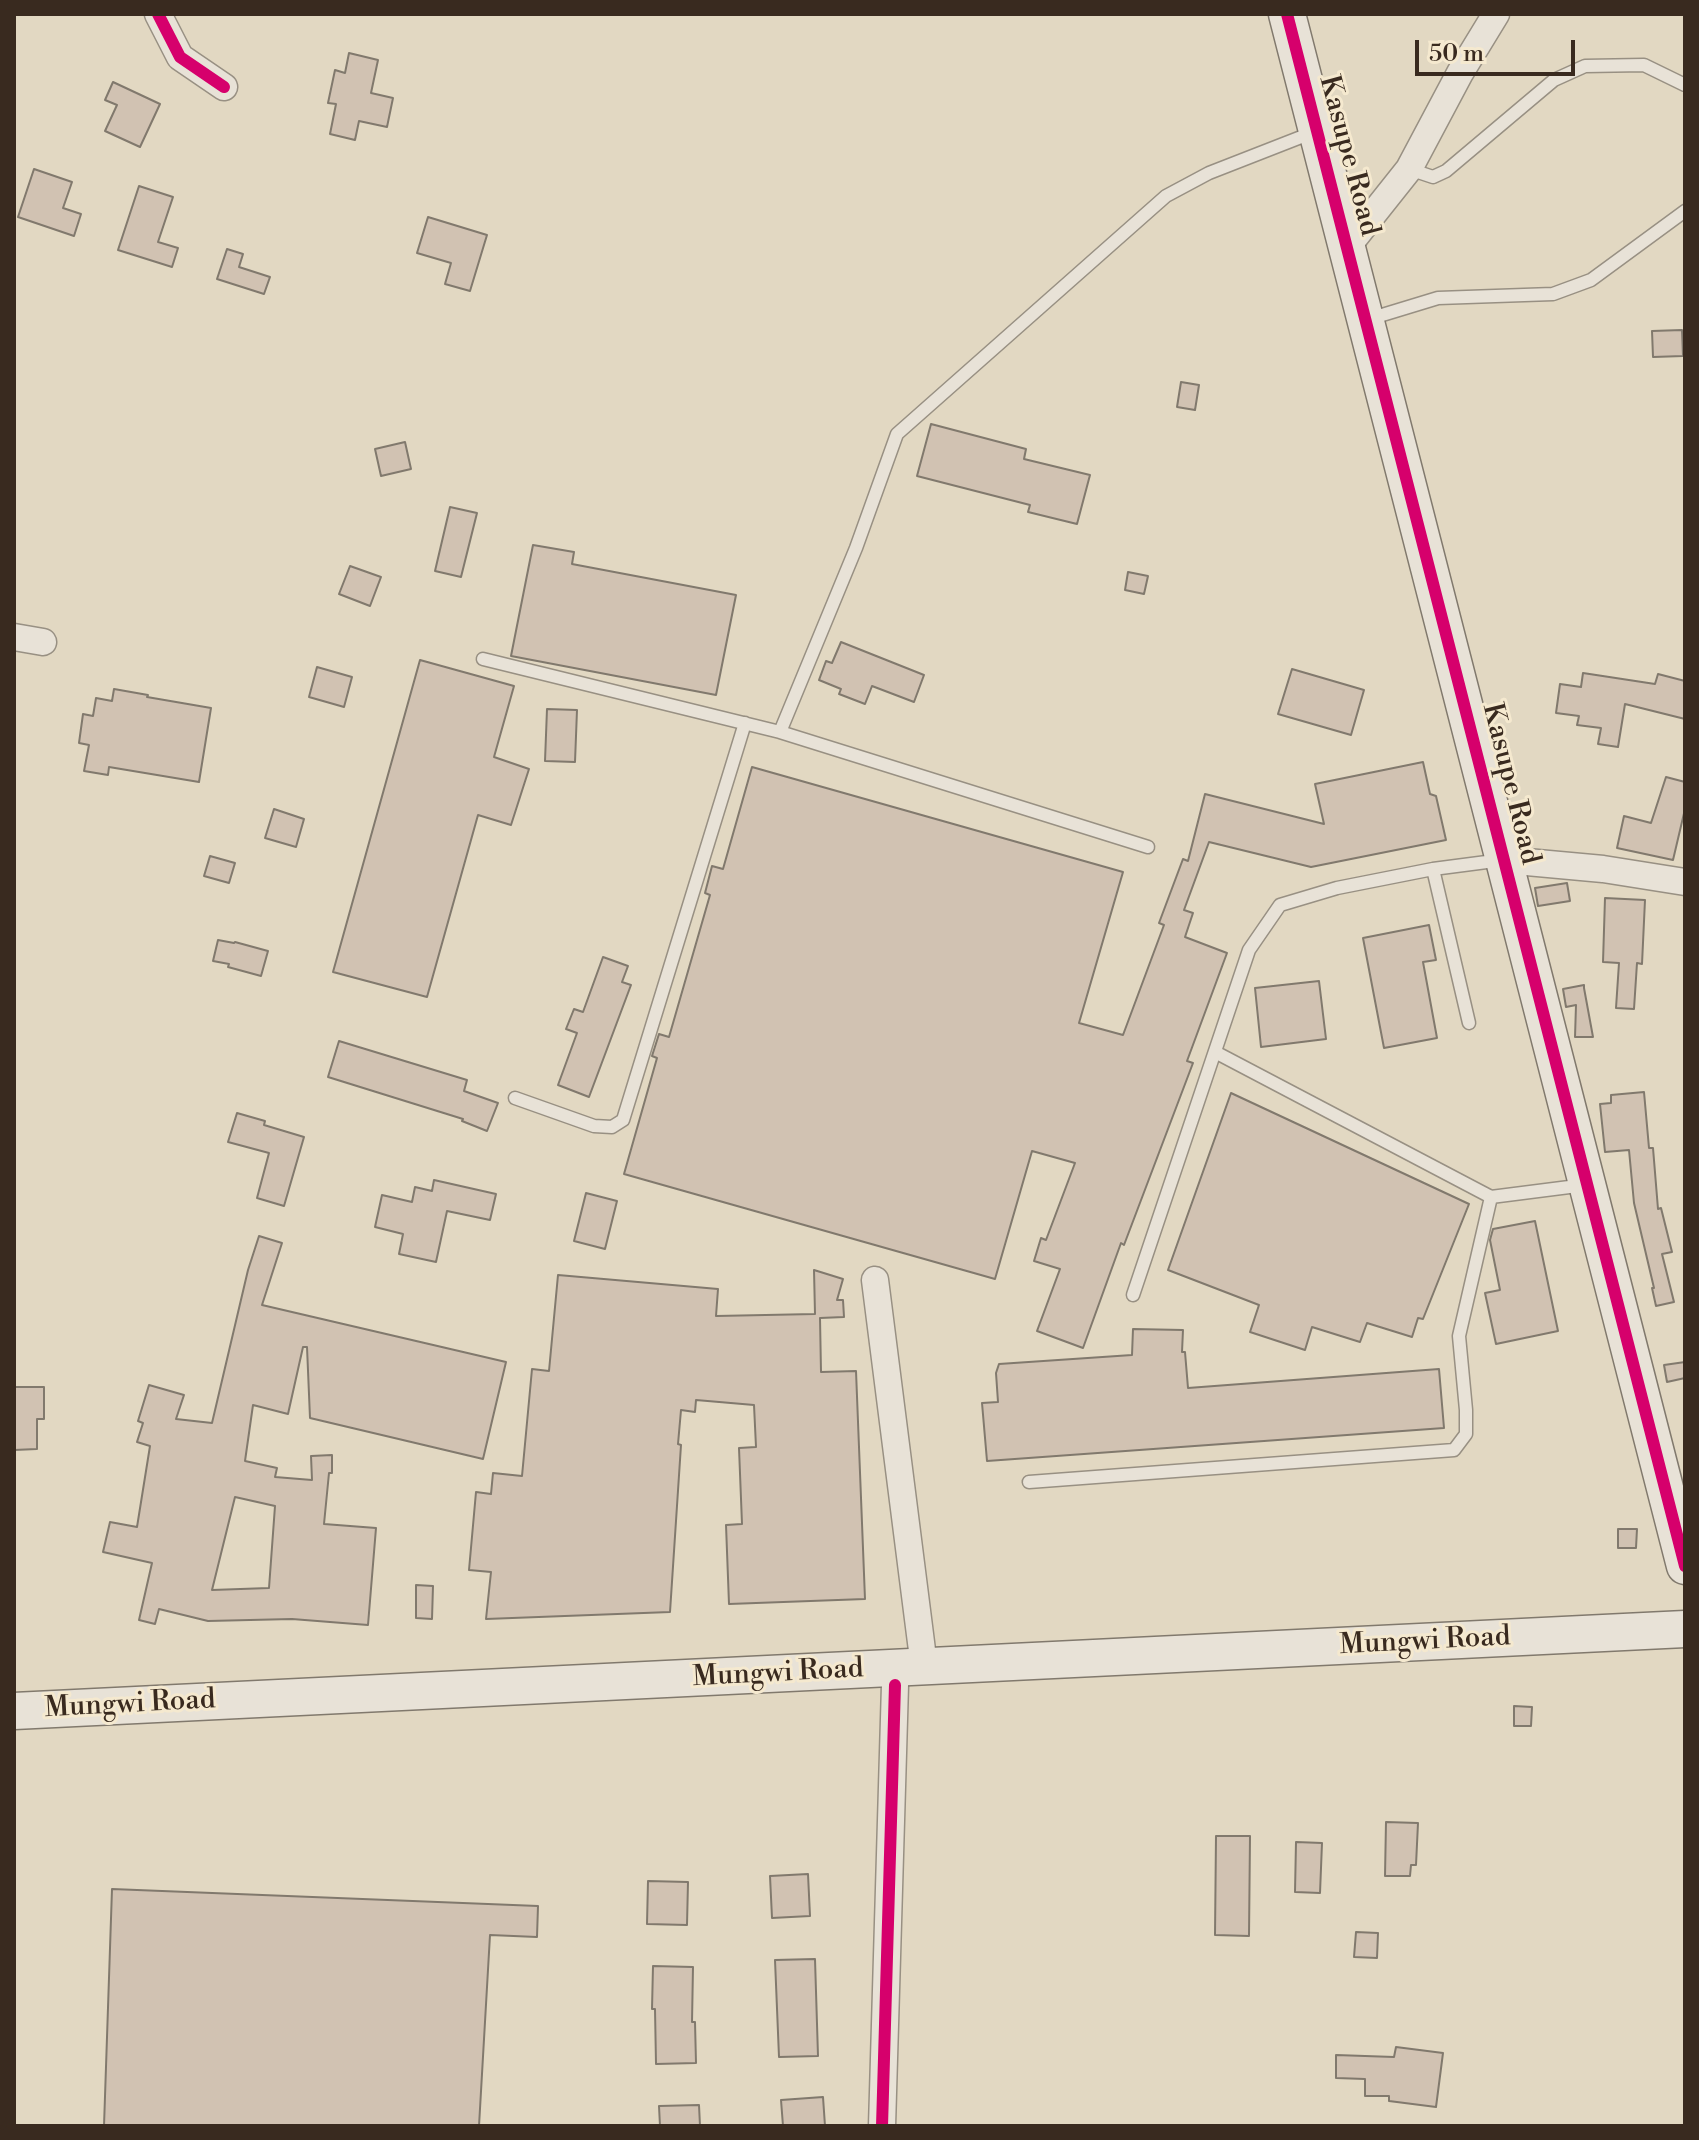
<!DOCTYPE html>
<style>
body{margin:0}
#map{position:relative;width:1699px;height:2140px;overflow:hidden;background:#e2d8c2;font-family:"Libre Bodoni",serif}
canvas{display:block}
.frame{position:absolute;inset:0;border:16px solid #392a1f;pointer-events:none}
.scale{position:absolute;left:1415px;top:40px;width:160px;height:36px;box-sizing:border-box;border:4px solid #392a1f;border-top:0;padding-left:10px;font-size:24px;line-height:28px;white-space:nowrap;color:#392a1f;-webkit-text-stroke:6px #f5e9cf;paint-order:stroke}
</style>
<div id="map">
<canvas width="1699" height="2140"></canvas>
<div class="frame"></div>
<div class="scale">50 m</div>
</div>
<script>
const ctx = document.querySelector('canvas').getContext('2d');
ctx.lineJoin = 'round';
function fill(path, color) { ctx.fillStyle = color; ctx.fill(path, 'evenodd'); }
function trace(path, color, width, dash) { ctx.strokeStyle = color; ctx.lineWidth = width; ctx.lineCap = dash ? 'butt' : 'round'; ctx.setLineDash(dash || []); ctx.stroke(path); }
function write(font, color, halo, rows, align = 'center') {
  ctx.font = font + ' "Libre Bodoni",serif'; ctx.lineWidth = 6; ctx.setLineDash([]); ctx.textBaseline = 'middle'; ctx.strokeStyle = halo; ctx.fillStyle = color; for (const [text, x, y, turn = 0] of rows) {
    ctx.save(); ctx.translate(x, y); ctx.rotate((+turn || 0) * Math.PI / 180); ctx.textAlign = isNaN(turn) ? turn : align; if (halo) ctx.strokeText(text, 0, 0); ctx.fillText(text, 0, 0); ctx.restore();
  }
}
const building = new Path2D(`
 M 349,53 L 378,60 L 371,93 L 393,98 L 387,127 L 359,121 L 355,140 L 330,134 L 336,104 L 328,103 L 335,70 L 345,73 Z
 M 113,82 L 160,104 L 140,147 L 105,131 L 117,105 L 105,100 Z
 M 34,169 L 72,182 L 63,208 L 81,214 L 74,236 L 18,217 Z
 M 139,186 L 173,197 L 158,242 L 178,248 L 172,267 L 118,250 Z
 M 428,217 L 487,235 L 470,291 L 445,284 L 451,263 L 417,253 Z
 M 227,249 L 243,254 L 239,267 L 270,277 L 264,294 L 217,279 Z
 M 1682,330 L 1683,356 L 1653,357 L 1652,331 Z
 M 1181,382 L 1199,385 L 1195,410 L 1177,407 Z
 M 931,424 L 1026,449 L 1024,459 L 1090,475 L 1077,524 L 1028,512 L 1030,505 L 917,476 Z
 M 405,442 L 411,469 L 381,476 L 375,449 Z
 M 450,507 L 477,513 L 461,577 L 435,571 Z
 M 533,545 L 574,552 L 572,564 L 736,595 L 716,695 L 511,656 Z
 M 350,566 L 381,577 L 370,606 L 339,594 Z
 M 1128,572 L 1148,576 L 1144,594 L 1125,590 Z
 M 841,642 L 924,675 L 914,702 L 872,686 L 865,704 L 839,694 L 841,689 L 819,680 L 826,661 L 832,663 Z
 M 420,660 L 514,686 L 494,757 L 529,769 L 511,825 L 478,815 L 427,997 L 333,972 Z
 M 317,667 L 352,677 L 344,707 L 309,697 Z
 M 1292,669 L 1364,690 L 1351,735 L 1278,714 Z
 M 1583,673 L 1655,684 L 1658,674 L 1685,681 L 1685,719 L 1625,704 L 1618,747 L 1598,744 L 1601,728 L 1577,725 L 1579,716 L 1556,713 L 1560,684 L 1581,687 Z
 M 114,689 L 148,695 L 147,697 L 211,708 L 199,782 L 109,767 L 108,775 L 84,771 L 89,745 L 79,743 L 83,714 L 93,716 L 96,698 L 112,701 Z
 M 547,709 L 577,710 L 575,762 L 545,761 Z
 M 1423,762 L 1430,794 L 1436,796 L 1446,840 L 1311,867 L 1209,842 L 1184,910 L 1193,913 L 1185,937 L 1227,953 L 1187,1061 L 1193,1063 L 1124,1245 L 1121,1243 L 1083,1348 L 1037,1331 L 1060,1269 L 1034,1261 L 1041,1238 L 1046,1240 L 1075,1163 L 1032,1151 L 995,1279 L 624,1174 L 657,1058 L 652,1056 L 659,1034 L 669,1037 L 710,895 L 705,893 L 712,866 L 723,869 L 752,767 L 1123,872 L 1079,1023 L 1123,1035 L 1164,925 L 1159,923 L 1183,859 L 1188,861 L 1205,794 L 1324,824 L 1315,784 Z
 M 1666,777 L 1685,782 L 1685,809 L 1673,860 L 1617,848 L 1624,816 L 1651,823 Z
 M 274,809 L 304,819 L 296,847 L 265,838 Z
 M 210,856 L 235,863 L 229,883 L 204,876 Z
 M 1567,883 L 1570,901 L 1538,906 L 1535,888 Z
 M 1605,898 L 1645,900 L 1642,964 L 1637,963 L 1634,1009 L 1616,1008 L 1619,963 L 1603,962 Z
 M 1429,925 L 1436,960 L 1423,962 L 1437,1038 L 1384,1048 L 1363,938 Z
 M 218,940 L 234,943 L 235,942 L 268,951 L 261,976 L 228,967 L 229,964 L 213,961 Z
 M 603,957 L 628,966 L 622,982 L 631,985 L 589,1097 L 558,1085 L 577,1033 L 566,1029 L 574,1009 L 583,1012 Z
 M 1319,981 L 1326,1039 L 1261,1047 L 1255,988 Z
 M 1584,985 L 1584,988 L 1593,1037 L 1575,1037 L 1576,1005 L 1566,1007 L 1563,989 Z
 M 339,1041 L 467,1080 L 464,1091 L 498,1103 L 487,1131 L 462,1121 L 463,1119 L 328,1077 Z
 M 1644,1092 L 1649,1148 L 1653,1148 L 1658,1209 L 1661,1208 L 1672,1252 L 1662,1254 L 1674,1302 L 1656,1306 L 1652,1288 L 1654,1288 L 1634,1203 L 1629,1150 L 1605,1152 L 1600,1104 L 1611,1103 L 1611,1095 Z
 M 1231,1093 L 1469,1204 L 1423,1319 L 1418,1318 L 1412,1337 L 1367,1323 L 1360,1342 L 1312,1327 L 1305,1350 L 1250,1332 L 1259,1305 L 1168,1270 Z
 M 237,1113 L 265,1121 L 264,1125 L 304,1137 L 284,1206 L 257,1198 L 269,1153 L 228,1142 Z
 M 434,1180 L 496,1194 L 490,1220 L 447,1211 L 436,1262 L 399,1254 L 403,1234 L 375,1227 L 382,1195 L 412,1202 L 415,1187 L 432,1191 Z
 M 586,1193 L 617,1201 L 605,1249 L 574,1241 Z
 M 1535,1221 L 1558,1331 L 1496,1344 L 1485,1293 L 1500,1290 L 1490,1240 L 1493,1229 Z
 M 259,1236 L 282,1243 L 262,1305 L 506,1362 L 483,1459 L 310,1418 L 307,1347 L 303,1347 L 288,1414 L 253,1405 L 245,1461 L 277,1468 L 275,1477 L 312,1480 L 311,1456 L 332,1455 L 332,1473 L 329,1473 L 324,1524 L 376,1528 L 368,1625 L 292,1619 L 208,1621 L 159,1609 L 155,1624 L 139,1620 L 152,1563 L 103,1552 L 110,1522 L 137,1527 L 150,1446 L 137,1442 L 143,1423 L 138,1421 L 149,1385 L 184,1395 L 176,1419 L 212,1423 L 248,1270 ZM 235,1497 L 275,1506 L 269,1588 L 212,1590 Z
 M 814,1270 L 843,1279 L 837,1300 L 843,1300 L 844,1317 L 820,1318 L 821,1372 L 856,1371 L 865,1599 L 729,1604 L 726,1525 L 742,1524 L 739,1448 L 756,1447 L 754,1405 L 696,1400 L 695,1412 L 681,1410 L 678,1444 L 681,1445 L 670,1612 L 486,1619 L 491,1572 L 469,1570 L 476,1492 L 491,1494 L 493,1473 L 522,1476 L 532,1369 L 549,1371 L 558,1275 L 718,1289 L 716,1316 L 815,1314 Z
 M 1133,1329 L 1183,1330 L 1182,1352 L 1185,1352 L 1188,1388 L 1439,1369 L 1444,1428 L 987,1461 L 982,1403 L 998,1402 L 996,1373 L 999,1364 L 1132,1355 Z
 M 1685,1362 L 1685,1378 L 1667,1382 L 1664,1365 Z
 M 14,1387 L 44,1387 L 44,1419 L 37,1419 L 37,1449 L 14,1450 Z
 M 1618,1529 L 1637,1529 L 1636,1548 L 1618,1548 Z
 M 416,1585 L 433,1586 L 432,1619 L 416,1618 Z
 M 1514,1706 L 1532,1707 L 1531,1726 L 1514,1726 Z
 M 1386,1822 L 1418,1823 L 1416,1865 L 1411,1865 L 1410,1876 L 1385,1876 Z
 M 1216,1836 L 1250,1836 L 1249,1936 L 1215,1935 Z
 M 1296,1842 L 1322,1843 L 1320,1893 L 1295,1892 Z
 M 808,1874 L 810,1916 L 772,1918 L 770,1876 Z
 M 648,1881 L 688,1882 L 687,1925 L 647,1924 Z
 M 112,1889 L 538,1906 L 537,1937 L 490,1935 L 479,2126 L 104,2126 Z
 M 1356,1932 L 1378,1933 L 1377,1958 L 1354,1957 Z
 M 815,1959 L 818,2056 L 779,2057 L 775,1960 Z
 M 653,1966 L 693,1967 L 692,2022 L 695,2022 L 696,2063 L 656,2064 L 655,2009 L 652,2009 Z
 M 1396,2047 L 1443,2053 L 1436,2107 L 1389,2101 L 1389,2096 L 1365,2096 L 1365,2079 L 1336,2078 L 1336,2055 L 1394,2057 Z
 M 823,2097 L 825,2126 L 783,2126 L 781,2100 Z
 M 699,2105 L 700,2126 L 660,2126 L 659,2106 Z`);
const lane = new Path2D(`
 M 1409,169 L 1433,177 L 1446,171 L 1554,80 L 1585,66 L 1644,65 L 1685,85
 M 1369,319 L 1438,298 L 1553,294 L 1591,280 L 1685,211
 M 483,659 L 780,732 L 1148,847
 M 780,732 L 856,548 L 897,434 L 1166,196 L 1209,173 L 1314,132
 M 1433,869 L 1469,1023
 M 1215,1052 L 1491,1197 L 1585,1185
 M 515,1098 L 594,1126 L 612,1127 L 623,1120 L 745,723
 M 1133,1295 L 1249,950 L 1280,905 L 1337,888 L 1433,869 L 1502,860
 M 1029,1482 L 1454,1450 L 1466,1434 L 1466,1410 L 1459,1336 L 1491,1197`);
const street = new Path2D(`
 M 158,14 L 180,57 L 224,87
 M 1347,247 L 1409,169 L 1460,73 L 1496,14
 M 14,637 L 43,642
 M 1505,860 L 1603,869 L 1685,882
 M 875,1280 L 924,1666
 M 882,2126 L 895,1685`);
const secondary = new Path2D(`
 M 1287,14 L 1685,1566
 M 14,1711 L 1685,1629`);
const cycleway = new Path2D(`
 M 158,14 L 180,57 L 224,87
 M 1287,14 L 1685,1566
 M 882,2126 L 895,1685`);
const streetNames = [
 ["Kasupe Road",1348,156,75],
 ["Kasupe Road",1510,784,76],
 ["Mungwi Road",1425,1642,-3],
 ["Mungwi Road",778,1674,-3],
 ["Mungwi Road",130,1705,-3]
];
fill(building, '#d1c2b2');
trace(building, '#81796d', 2);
trace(lane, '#989083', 15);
trace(street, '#989083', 29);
trace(secondary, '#81796d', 39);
trace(lane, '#e8e2d7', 12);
trace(street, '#e8e2d7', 26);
trace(secondary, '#e8e2d7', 36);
trace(cycleway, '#d6006c', 12);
write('28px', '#392a1f', '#f5e9cf', streetNames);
</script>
